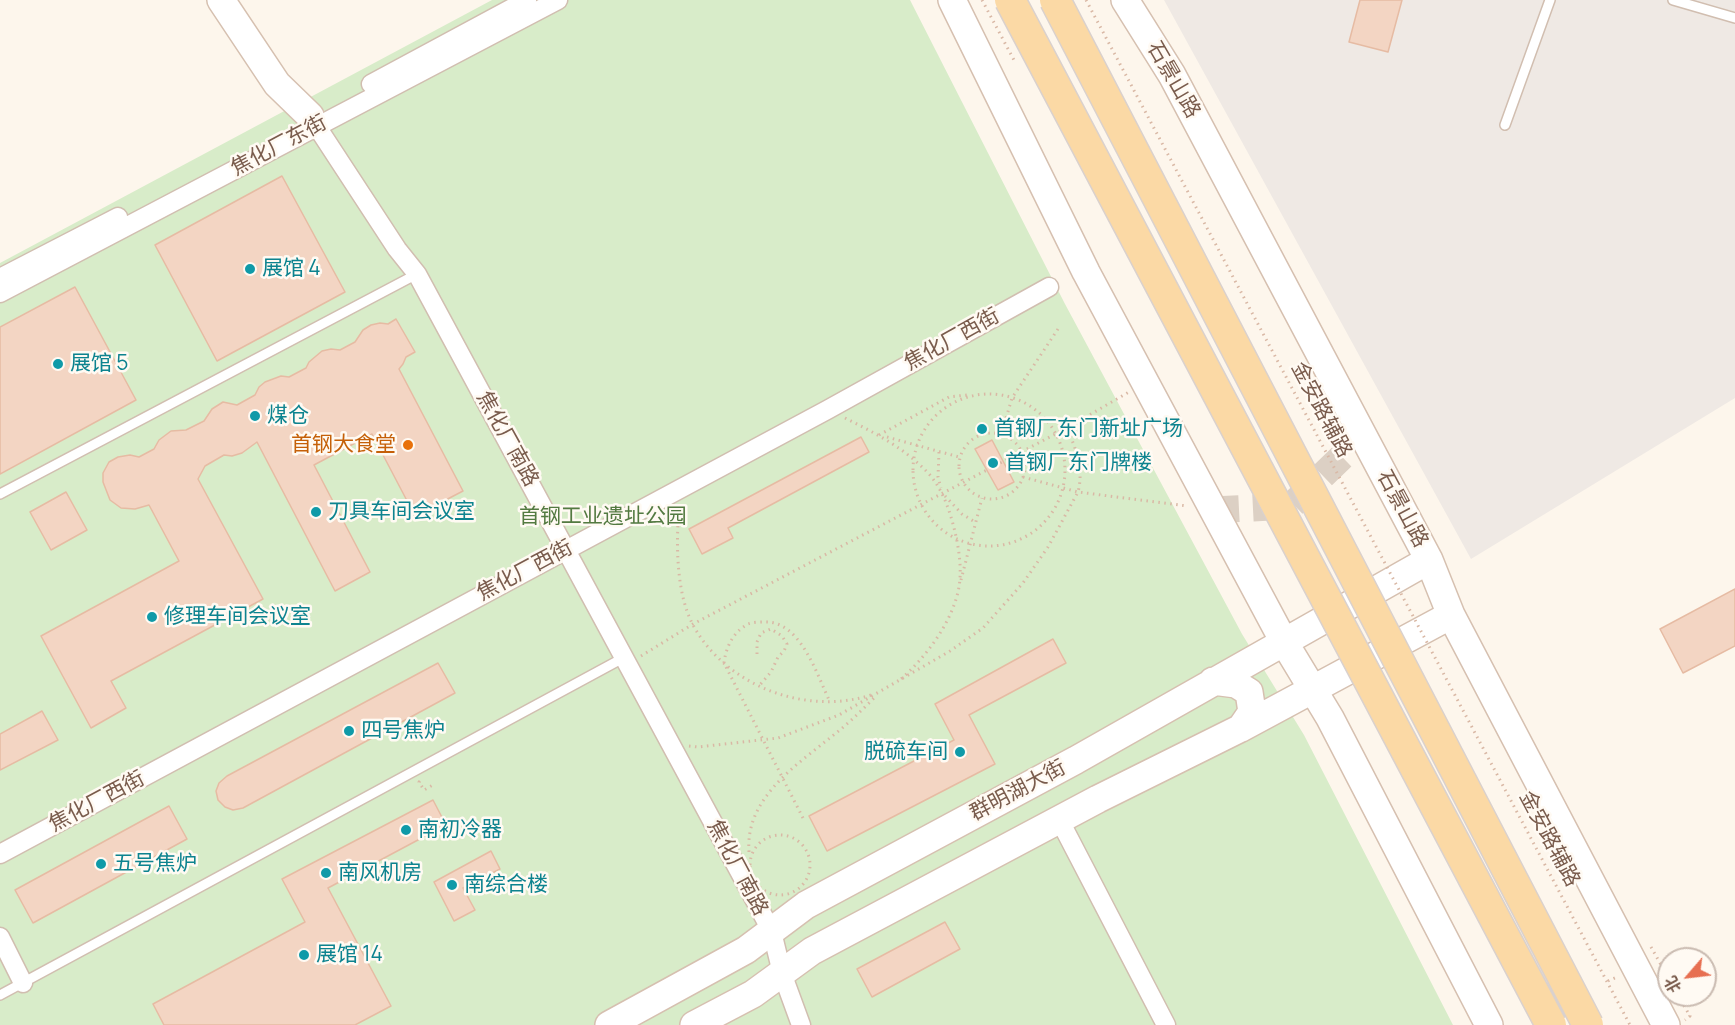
<!DOCTYPE html>
<meta charset="utf-8">
<style>
body{margin:0}
#map{position:relative;width:1735px;height:1025px;overflow:hidden;background:#fdf6ec;font-family:Manrope,"Noto Sans SC",sans-serif}
canvas{display:block}
.north{position:absolute;left:1657px;top:947px;width:60px;height:60px;box-sizing:border-box;background:#fffaf3;border:2px solid #cabbb1;border-radius:50%;rotate:242deg;font-size:16px;font-weight:700;line-height:24px;text-align:center;color:#7a5c4d}
.north::after{content:'';display:block;margin:auto;width:21px;height:27px;background:#e76f51;clip-path:polygon(50% 0,100% 100%,50% 72%,0 100%)}
</style>
<div id="map">
<canvas width="1735" height="1025"></canvas>
<div class="north">北</div>
</div>
<script>
const ctx = document.querySelector('canvas').getContext('2d');
ctx.lineJoin = 'round';
function fill(path, color) { ctx.fillStyle = color; ctx.fill(path, 'evenodd'); }
function trace(path, color, width, dash) { ctx.strokeStyle = color; ctx.lineWidth = width; ctx.lineCap = dash ? 'butt' : 'round'; ctx.setLineDash(dash || []); ctx.stroke(path); }
function write(font, color, halo, rows, align = 'center') {
  ctx.font = font + ' Manrope,"Noto Sans SC",sans-serif'; ctx.lineWidth = 5; ctx.setLineDash([]); ctx.textBaseline = 'middle'; ctx.strokeStyle = halo; ctx.fillStyle = color; for (const [text, x, y, turn = 0] of rows) {
    ctx.save(); ctx.translate(x, y); ctx.rotate((+turn || 0) * Math.PI / 180); ctx.textAlign = isNaN(turn) ? turn : align; if (halo) ctx.strokeText(text, 0, 0); ctx.fillText(text, 0, 0); ctx.restore();
  }
}
const industrial = new Path2D(`
 M 1164,0 L 1735,0 L 1735,398 L 1471,559 Z`);
const green = new Path2D(`
 M 492,0 L 910,0 L 1065,304 L 1242,634 L 1304,735 L 1453,1025 L 0,1025 L 0,263 Z`);
const building = new Path2D(`
 M 1360,0 L 1402,0 L 1388,52 L 1349,42 Z
 M 282,176 L 345,292 L 217,361 L 155,245 Z
 M 75,287 L 136,400 L 0,474 L 0,327 Z
 M 396,319 L 415,352 L 406,357 L 403,364 L 399,369 L 463,491 L 415,516 L 372,434 L 314,465 L 370,572 L 335,591 L 257,442 L 242,453 L 232,456 L 224,455 L 205,466 L 198,479 L 263,599 L 111,681 L 126,708 L 91,728 L 41,636 L 179,561 L 149,505 L 135,509 L 121,508 L 110,500 L 103,482 L 103,473 L 109,462 L 118,457 L 130,455 L 139,457 L 154,449 L 159,440 L 171,431 L 186,430 L 204,421 L 212,409 L 223,402 L 237,405 L 255,395 L 259,387 L 265,382 L 281,376 L 289,377 L 306,368 L 309,362 L 322,351 L 331,349 L 340,350 L 355,342 L 363,330 L 371,325 L 380,323 L 388,324 Z
 M 861,437 L 869,452 L 728,528 L 733,538 L 702,554 L 689,529 Z
 M 992,440 L 1014,482 L 998,490 L 975,449 Z
 M 66,492 L 87,530 L 51,550 L 30,512 Z
 M 1735,589 L 1735,646 L 1683,673 L 1660,629 Z
 M 1053,639 L 1066,663 L 969,715 L 995,764 L 827,851 L 809,816 L 954,740 L 935,704 Z
 M 438,663 L 455,693 L 243,808 L 233,810 L 225,807 L 218,800 L 216,791 L 219,783 L 227,776 Z
 M 42,711 L 58,740 L 0,770 L 0,734 Z
 M 433,800 L 446,825 L 328,888 L 391,1006 L 355,1025 L 164,1025 L 153,1004 L 305,922 L 282,879 Z
 M 169,806 L 187,839 L 33,923 L 15,890 Z
 M 491,851 L 500,869 L 463,888 L 475,910 L 454,921 L 434,882 Z
 M 945,922 L 960,949 L 872,997 L 857,969 Z`);
const secondaryTunnel = new Path2D(`
 M 1212,510 L 1291,506 L 1349,450 L 1350,409`);
const path = new Path2D(`
 M913 470a76 76 0 1 1 152 0a76 76 0 1 1-152 0Z
 M 845,418 C 875,433 905,448 929,474 C 943,490 950,511 955,532 C 959,549 962,569 959,587 C 953,621 927,656 901,679
 M959 466a33 33 0 1 1 66 0a33 33 0 1 1-66 0Z
 M 879,435 L 949,397 L 967,395
 M 1001,435 L 1012,398 L 1060,326
 M 887,437 L 959,457
 M 939,452 L 938,477 L 941,488
 M 1023,477 L 1078,492 L 1187,506
 M 945,496 L 962,514 L 975,522
 M 679,508 C 676,543 676,593 693,625 C 726,686 806,716 871,695
 M 961,580 L 982,498
 M 757,654 L 757,642 L 761,633 L 771,629 L 782,636 L 787,644 L 784,651 L 778,657 L 771,672 L 759,686
 M 641,656 L 693,624 L 1067,428 L 1129,392
 M 689,746 L 698,747 L 778,738 L 839,715 L 950,651 L 983,628 L 1023,583 L 1048,547 L 1078,492 C 1084,469 1076,449 1067,428
 M 420,781 L 419,782 L 424,790 L 433,785
 M 803,818 L 724,663 C 726,647 733,632 748,624 C 753,622 760,622 766,622 C 801,622 817,675 830,702
 M750 865a30 30 0 1 1 60 0a30 30 0 1 1-60 0Z
 M 749,852 C 745,799 794,767 831,737 C 847,725 861,711 876,696
 M 1651,947 L 1669,979
 M 1608,981 L 1617,977
 M 1678,995 L 1690,1016 L 1685,1020`);
const lane = new Path2D(`
 M 1673,0 L 1735,18
 M 1505,125 L 1550,0
 M 0,494 L 417,274
 M 0,995 L 625,657`);
const street = new Path2D(`
 M 371,84 L 527,0
 M 310,116 L 397,249 L 417,274 L 772,932 L 782,973 L 801,1025
 M 0,278 L 118,217
 M 0,293 L 558,0
 M 1059,819 L 1166,1025
 M 0,854 L 827,410 L 1049,287
 M 0,937 L 23,983`);
const secondary = new Path2D(`
 M 221,0 L 277,84 L 310,116
 M 952,0 L 1086,272 L 1284,642 L 1330,718 L 1489,1025
 M 1125,0 L 1172,75 L 1429,560 L 1451,615 L 1666,1025
 M 1213,681 L 1236,684 L 1249,692 L 1252,712 L 1241,728
 M 609,1025 L 746,950 L 806,905 L 1076,760 L 1429,560
 M 694,1025 L 753,994 L 812,951 L 1098,799 L 1241,728 L 1451,615`);
const pathBridge = new Path2D(`
 M 982,0 L 1015,62
 M 1086,0 L 1630,1025`);
const primaryBridge = new Path2D(`
 M 1010,0 L 1551,1025
 M 1055,0 L 1588,1025`);
const markers = [
 [250,269,6,"#0f9aa8"],
 [58,364,6,"#0f9aa8"],
 [255,416,6,"#0f9aa8"],
 [982,429,6,"#0f9aa8"],
 [408,445,6,"#e8710a"],
 [993,463,6,"#0f9aa8"],
 [316,512,6,"#0f9aa8"],
 [152,617,6,"#0f9aa8"],
 [349,731,6,"#0f9aa8"],
 [960,752,6,"#0f9aa8"],
 [406,830,6,"#0f9aa8"],
 [101,864,6,"#0f9aa8"],
 [326,873,6,"#0f9aa8"],
 [452,885,6,"#0f9aa8"],
 [304,955,6,"#0f9aa8"]
];
const streetNames = [
 ["石景山路",1173,80,60],
 ["焦化厂东街",279,146,-28],
 ["焦化厂西街",952,340,-29],
 ["金安路辅路",1321,410,62],
 ["焦化厂南路",507,439,61],
 ["石景山路",1402,509,62],
 ["焦化厂西街",525,571,-28],
 ["群明湖大街",1018,791,-28],
 ["焦化厂西街",97,802,-28],
 ["金安路辅路",1549,839,62],
 ["焦化厂南路",737,868,62]
];
const cultureNames = [
 ["展馆 4",262,269],
 ["展馆 5",70,364],
 ["煤仓",267,416],
 ["首钢厂东门新址广场",994,429],
 ["首钢厂东门牌楼",1005,463],
 ["刀具车间会议室",328,512],
 ["修理车间会议室",164,617],
 ["四号焦炉",361,731],
 ["脱硫车间",948,752,"right"],
 ["南初冷器",418,830],
 ["五号焦炉",113,864],
 ["南风机房",338,873],
 ["南综合楼",464,885],
 ["展馆 14",316,955]
];
const foodNames = [
 ["首钢大食堂",396,445]
];
const parkNames = [
 ["首钢工业遗址公园",603,517]
];
fill(industrial, '#efe9e4');
fill(green, '#d8ecc9');
fill(building, '#f3d5c3');
trace(building, '#e6bba3', 1.5);
trace(secondaryTunnel, '#dcd0c4', 27, [27, 14]);
trace(lane, '#d1beb0', 12);
trace(street, '#d1beb0', 21);
trace(secondary, '#d6c0b0', 30);
trace(path, '#d9b8a5', 3, [1.5, 4.5]);
trace(lane, '#fff', 9);
trace(street, '#fff', 18);
trace(secondary, '#fff', 27);
trace(primaryBridge, '#dad1cd', 33, []);
trace(pathBridge, '#d9b8a5', 3, [1.5, 4.5]);
trace(primaryBridge, '#fbd9a5', 30);
for (const [x, y, r, color] of markers) { const dot = new Path2D(); dot.arc(x, y, r, 0, 2 * Math.PI); ctx.fillStyle = color; ctx.fill(dot); trace(dot, '#fffaf3', 2); }
write('21px', '#7a5c4d', '#fffaf3', streetNames);
write('21px', '#0d838f', '#fffaf3', cultureNames, 'left');
write('21px', '#c56008', '#fffaf3', foodNames, 'right');
write('21px', '#537a41', '#fffaf3', parkNames);
</script>
